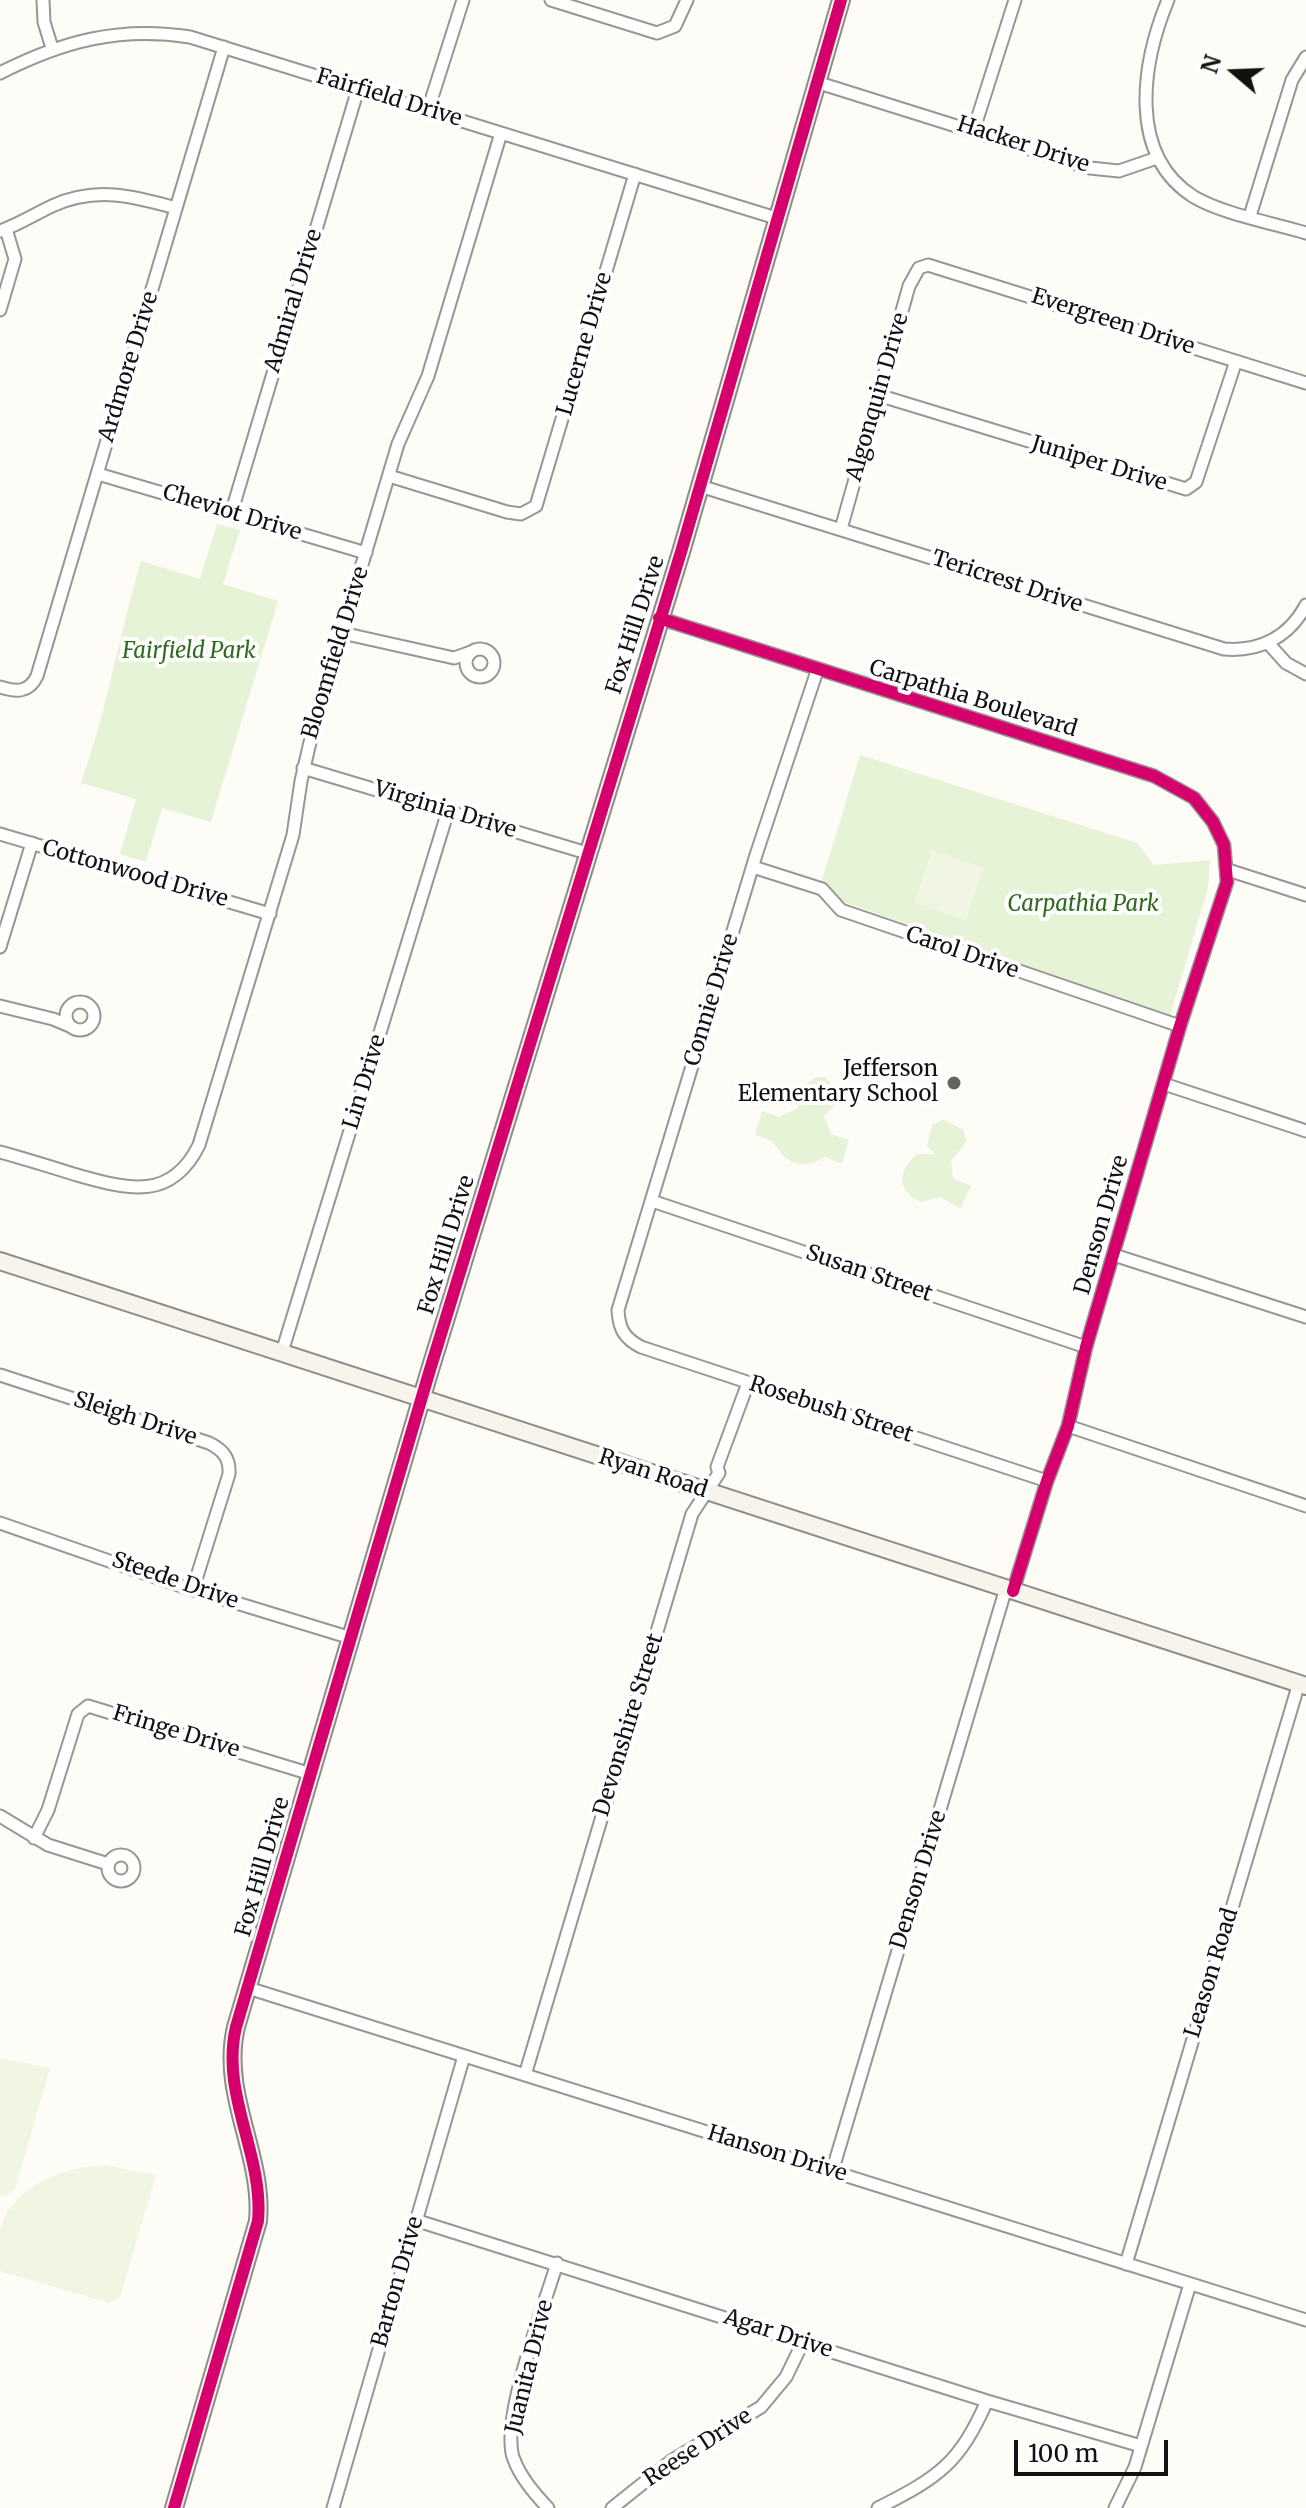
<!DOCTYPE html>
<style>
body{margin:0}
#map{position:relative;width:1306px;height:2508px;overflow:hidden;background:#fdfcf7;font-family:Merriweather,serif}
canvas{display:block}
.north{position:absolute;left:1194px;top:32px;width:80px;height:80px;-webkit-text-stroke:6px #fff;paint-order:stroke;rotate:289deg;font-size:22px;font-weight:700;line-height:32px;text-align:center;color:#111}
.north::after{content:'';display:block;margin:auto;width:28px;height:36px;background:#111;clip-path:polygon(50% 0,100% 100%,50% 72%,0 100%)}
.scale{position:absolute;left:1014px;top:2440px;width:154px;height:36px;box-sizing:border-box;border:4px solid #111;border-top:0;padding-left:10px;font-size:24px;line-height:28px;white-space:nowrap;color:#111;-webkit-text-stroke:6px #fff;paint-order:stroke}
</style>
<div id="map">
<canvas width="1306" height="2508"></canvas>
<div class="north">N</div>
<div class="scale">100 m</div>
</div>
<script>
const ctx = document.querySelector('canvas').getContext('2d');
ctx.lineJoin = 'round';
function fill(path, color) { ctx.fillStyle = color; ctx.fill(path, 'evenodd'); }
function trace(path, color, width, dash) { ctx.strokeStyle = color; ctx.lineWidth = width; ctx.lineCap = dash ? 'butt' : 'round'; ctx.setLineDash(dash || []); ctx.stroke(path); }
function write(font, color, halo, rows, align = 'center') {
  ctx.font = font + ' Merriweather,serif'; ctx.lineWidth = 8; ctx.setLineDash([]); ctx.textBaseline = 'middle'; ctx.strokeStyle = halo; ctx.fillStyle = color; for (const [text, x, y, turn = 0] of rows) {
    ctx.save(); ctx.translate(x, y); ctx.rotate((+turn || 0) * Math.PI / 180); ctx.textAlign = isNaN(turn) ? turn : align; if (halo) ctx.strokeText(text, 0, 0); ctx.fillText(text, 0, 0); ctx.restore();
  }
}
const green = new Path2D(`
 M 217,524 L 240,530 L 223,584 L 278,601 L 211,822 L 162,808 L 146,862 L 120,854 L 136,799 L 81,783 C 107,710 119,635 141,561 L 200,579 Z
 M 860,755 L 1137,843 L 1154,865 L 1210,860 L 1208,888 L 1170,1016 L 818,893 Z
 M 816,1077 L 825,1077 L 838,1091 L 834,1106 L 824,1116 L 831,1134 L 849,1140 L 842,1164 L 825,1157 C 799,1171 787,1164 772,1141 L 755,1135 L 762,1111 L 779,1117 L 798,1108 L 801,1087 Z
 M 944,1119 L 963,1130 L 967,1141 L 951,1161 L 953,1178 L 971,1186 L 960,1209 L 940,1197 L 921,1202 C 896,1190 897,1171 917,1154 L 935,1154 L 927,1146 L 932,1125 Z`);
const pitch = new Path2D(`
 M 932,850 L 984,868 L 966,921 L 914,902 Z
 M 0,2058 L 50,2068 L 15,2190 L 4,2196 L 0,2195 Z
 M 105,2165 L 156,2175 L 120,2297 L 109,2303 L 0,2271 C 0,2259 0,2245 0,2233 C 8,2187 66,2166 105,2165 Z`);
const street = new Path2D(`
 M 43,0 L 44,22 L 52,48
 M 551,0 L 657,33 L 675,26 L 687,0
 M 1168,0 C 1142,63 1127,155 1194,197 C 1223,214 1273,223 1306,233
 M 0,73 C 63,41 120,26 190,37 L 776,218
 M 816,82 L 1090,168 L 1119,171 L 1157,158
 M 428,110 L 463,0
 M 974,129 L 1015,0
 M 1250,216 L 1292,80 L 1306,57
 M 0,231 C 18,225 35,214 52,206 C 96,186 133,196 176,208
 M 0,310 L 15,259 L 6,229
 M 878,395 L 1186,489 L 1196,482 L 1236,361
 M 98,474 L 366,553
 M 389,476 L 507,512 L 521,514 L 536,506 L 635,174
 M 700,486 L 1224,649 C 1260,652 1289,637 1306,605
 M 231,514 L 358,89
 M 841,529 L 909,286 L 919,268 L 928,265 L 1306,383
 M 659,618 L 1154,776 L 1194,798 L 1213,822 L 1224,845 L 1227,882 L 1180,1026 L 1086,1347 L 1068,1426 L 1047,1481 L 1013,1591
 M 342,633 L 454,658 L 471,652
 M 1268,643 L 1286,663 L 1306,674
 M466 663a14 14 0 1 1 28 0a14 14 0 1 1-28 0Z
 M 817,671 L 756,855 L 618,1310 C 619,1329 624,1338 641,1347 L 1047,1481
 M 0,687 C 16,692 29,693 37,676 L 224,47
 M 303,768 L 587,853
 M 0,834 L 270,914
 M 753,867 L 822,889 L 841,910 L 1180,1026
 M 1228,870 L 1306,895
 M 0,947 L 32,843
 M66 1016a14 14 0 1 1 28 0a14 14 0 1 1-28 0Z
 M 0,1006 L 53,1019 L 72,1027
 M 1164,1084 L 1306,1131
 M 0,1152 C 26,1159 51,1167 77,1175 C 127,1189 171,1202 199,1145 L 293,835 L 301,781 L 314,725 L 398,444 L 428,376 L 501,133
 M 652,1201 L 1086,1347
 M 1114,1255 L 1306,1317
 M 282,1352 L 448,811
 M 0,1375 L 209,1443 C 223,1450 230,1458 229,1474 L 193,1589
 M 1068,1426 L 1306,1506
 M 0,1523 L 181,1586 L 351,1638
 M 0,1816 L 48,1845 L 108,1864
 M 34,1838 L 48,1810 L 78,1714 L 88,1706 L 311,1774
 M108 1868a13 13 0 1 1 26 0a13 13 0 1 1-26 0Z
 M 248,1988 L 1306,2320
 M 525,2075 L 692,1514 L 719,1473 L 717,1467 L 748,1383
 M 832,2172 L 1006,1588
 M 415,2220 L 987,2401 L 1141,2446
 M 1126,2264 L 1299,1683
 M 333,2508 L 464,2056
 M 548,2508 C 534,2493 520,2477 513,2457 C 501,2417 544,2307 557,2263
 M 612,2508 L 671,2461 L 761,2407 L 786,2377 L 803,2342
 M 878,2508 C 939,2477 959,2464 987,2401
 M 1115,2508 L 1135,2467 L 1190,2284`);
const secondary = new Path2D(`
 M 0,1261 L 1306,1686
 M 174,2508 L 258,2221 C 264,2155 220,2094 236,2027 L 429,1373 L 681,552 L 841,0`);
const cycleway = new Path2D(`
 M 659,618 L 1154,776 L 1194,798 L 1213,822 L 1224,845 L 1227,882 L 1180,1026 L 1086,1347 L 1068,1426 L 1047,1481 L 1013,1591
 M 174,2508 L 258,2221 C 264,2155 220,2094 236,2027 L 429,1373 L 681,552 L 841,0`);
const markers = [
 [954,1083,8,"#646362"]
];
const streetNames = [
 ["Fairfield Drive",389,98,17],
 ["Hacker Drive",1023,145,18],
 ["Admiral Drive",294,301,-73],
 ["Evergreen Drive",1113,322,18],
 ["Lucerne Drive",585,344,-74],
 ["Ardmore Drive",129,367,-73],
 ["Algonquin Drive",878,397,-74],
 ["Juniper Drive",1099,464,17],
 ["Cheviot Drive",232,513,17],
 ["Tericrest Drive",1007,582,18],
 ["Fox Hill Drive",636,625,-72],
 ["Bloomfield Drive",336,653,-73],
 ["Carpathia Boulevard",973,699,17],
 ["Virginia Drive",445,810,17],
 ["Cottonwood Drive",135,874,16],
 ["Carol Drive",962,953,19],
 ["Connie Drive",712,1000,-73],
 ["Lin Drive",365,1082,-73],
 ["Denson Drive",1102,1225,-74],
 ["Fox Hill Drive",447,1245,-73],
 ["Susan Street",869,1274,19],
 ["Rosebush Street",831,1410,18],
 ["Sleigh Drive",135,1419,18],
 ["Ryan Road",653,1474,18],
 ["Steede Drive",175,1581,19],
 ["Devonshire Street",629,1725,-73],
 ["Fringe Drive",176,1732,17],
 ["Fox Hill Drive",263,1867,-74],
 ["Denson Drive",919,1880,-73],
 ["Leason Road",1212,1973,-73],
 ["Hanson Drive",777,2154,17],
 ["Barton Drive",398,2282,-74],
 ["Agar Drive",778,2334,18],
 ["Juanita Drive",530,2367,-76],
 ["Reese Drive",698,2448,-33]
];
const parkNames = [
 ["Fairfield Park",189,652],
 ["Carpathia Park",1083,905]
];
const poiNames = [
 ["Jefferson",938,1070],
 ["Elementary School",938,1095]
];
fill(green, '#e7f3d7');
fill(pitch, '#f0f6e1');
trace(street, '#979795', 15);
trace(secondary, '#8e8d8b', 20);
trace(street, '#fffffe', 11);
trace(secondary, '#f6f4eb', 16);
trace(cycleway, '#d6006c', 12);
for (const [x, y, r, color] of markers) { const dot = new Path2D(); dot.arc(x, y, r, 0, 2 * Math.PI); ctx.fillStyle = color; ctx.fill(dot); trace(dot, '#fff', 3); }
write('22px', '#111', '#fff', streetNames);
write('italic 22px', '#2f6b1f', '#fff', parkNames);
write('22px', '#111', '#fff', poiNames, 'right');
</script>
